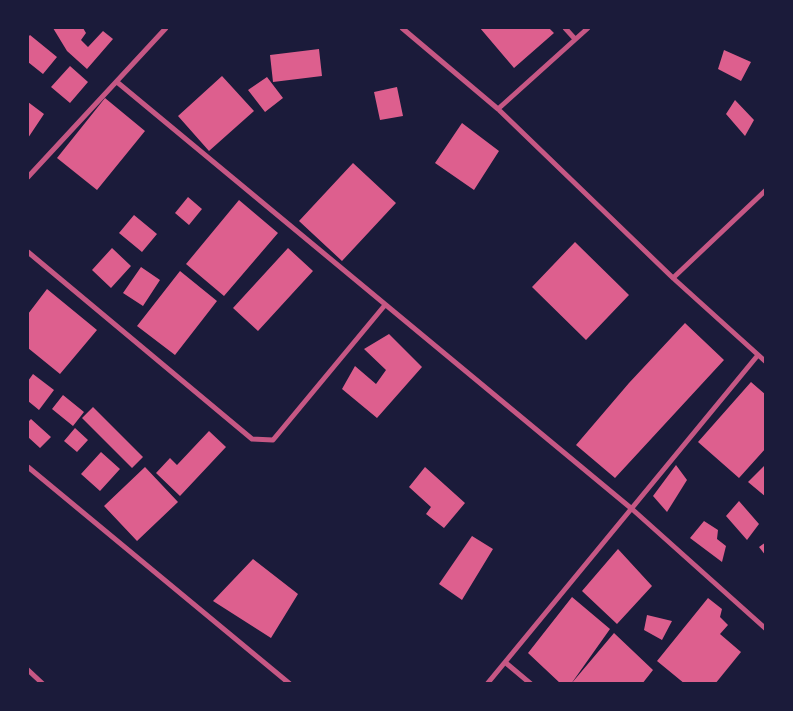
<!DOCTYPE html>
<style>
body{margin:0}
#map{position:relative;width:793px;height:711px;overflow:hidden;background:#1b1b3a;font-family:Rubik,sans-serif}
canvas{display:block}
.frame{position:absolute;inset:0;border:29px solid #1b1b3a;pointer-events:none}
</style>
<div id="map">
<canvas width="793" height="711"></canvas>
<div class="frame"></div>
</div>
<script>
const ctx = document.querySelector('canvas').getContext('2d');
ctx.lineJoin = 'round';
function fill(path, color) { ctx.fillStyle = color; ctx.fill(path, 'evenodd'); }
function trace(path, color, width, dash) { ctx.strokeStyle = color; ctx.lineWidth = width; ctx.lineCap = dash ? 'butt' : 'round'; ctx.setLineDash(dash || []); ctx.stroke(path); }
const building = new Path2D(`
 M 53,28 L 83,28 L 86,33 L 81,40 L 88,47 L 103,31 L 113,39 L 87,69 L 67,51 Z
 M 480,28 L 549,28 L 554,33 L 514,68 Z
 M 30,35 L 57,57 L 43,74 L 28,62 L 28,37 Z
 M 319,49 L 322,76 L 273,82 L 270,55 Z
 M 724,50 L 751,62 L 741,81 L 718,69 Z
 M 70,66 L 88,82 L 70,103 L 51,87 Z
 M 222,76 L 254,111 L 209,151 L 178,116 Z
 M 267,77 L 283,98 L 265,112 L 248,90 Z
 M 397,87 L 403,116 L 380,120 L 374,92 Z
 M 105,98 L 145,131 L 97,190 L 57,158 Z
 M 735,100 L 754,120 L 745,136 L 726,114 Z
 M 28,102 L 44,114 L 28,138 Z
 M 462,123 L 499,151 L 474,190 L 435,163 Z
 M 353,163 L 396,203 L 342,261 L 299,221 Z
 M 188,197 L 202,209 L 189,225 L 175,213 Z
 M 239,200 L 278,233 L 224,296 L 186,264 Z
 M 134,215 L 157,234 L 142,252 L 119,233 Z
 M 575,242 L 629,295 L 586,340 L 532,287 Z
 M 112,248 L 131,266 L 111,288 L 92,270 Z
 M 288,248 L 313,271 L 258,331 L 233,308 Z
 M 141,267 L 160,280 L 143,306 L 123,293 Z
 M 180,271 L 217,301 L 175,355 L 137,326 Z
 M 47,289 L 97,330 L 60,374 L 28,348 L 28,314 Z
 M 685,323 L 724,360 L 615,478 L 576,445 L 629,383 Z
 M 389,334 L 422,367 L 377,418 L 342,389 L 355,366 L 376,384 L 386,370 L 364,349 Z
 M 33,374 L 54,390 L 39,410 L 28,401 L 28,381 Z
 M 751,382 L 766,395 L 766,448 L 739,478 L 698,442 Z
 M 63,395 L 84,412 L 73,426 L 52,409 Z
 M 93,407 L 143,457 L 132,468 L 82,418 Z
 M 31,419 L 51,437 L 40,448 L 28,437 L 28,422 Z
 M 75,428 L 88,440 L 77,452 L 64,441 Z
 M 209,431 L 226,447 L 180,496 L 156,473 L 170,458 L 177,465 Z
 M 101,452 L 120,469 L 100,491 L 81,474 Z
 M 766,464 L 766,497 L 748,482 Z
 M 676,465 L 687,480 L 667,512 L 653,496 Z
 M 145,467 L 178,502 L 137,541 L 104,506 Z
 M 425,467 L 465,503 L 444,528 L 426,514 L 431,507 L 409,487 Z
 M 739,501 L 759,524 L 747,540 L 726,516 Z
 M 704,521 L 718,530 L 717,539 L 726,546 L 722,562 L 690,538 Z
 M 472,536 L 493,549 L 462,600 L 439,584 Z
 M 766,542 L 766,556 L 759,547 Z
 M 618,549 L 652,586 L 617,624 L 582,591 Z
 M 253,559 L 298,594 L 271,638 L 213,601 Z
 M 572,597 L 610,629 L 571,684 L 561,684 L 528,653 Z
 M 708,598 L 722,609 L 720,617 L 728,625 L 720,634 L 741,652 L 715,684 L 685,684 L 657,661 Z
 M 647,615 L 672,621 L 662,640 L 644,630 Z
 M 614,633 L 653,670 L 642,684 L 571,684 Z`);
const minor = new Path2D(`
 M 402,28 L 498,109 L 673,278 L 766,362
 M 565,28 L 575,39
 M 117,82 L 632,509 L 766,629
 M 498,109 L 588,28
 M 28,177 L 166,28
 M 28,252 L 252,439 L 273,440 L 385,305
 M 673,278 L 766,190
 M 28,467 L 290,684
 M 506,663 L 531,684
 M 28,670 L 43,684
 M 487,684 L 758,355`);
fill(building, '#dd5f8e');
trace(minor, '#c65784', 5);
</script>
